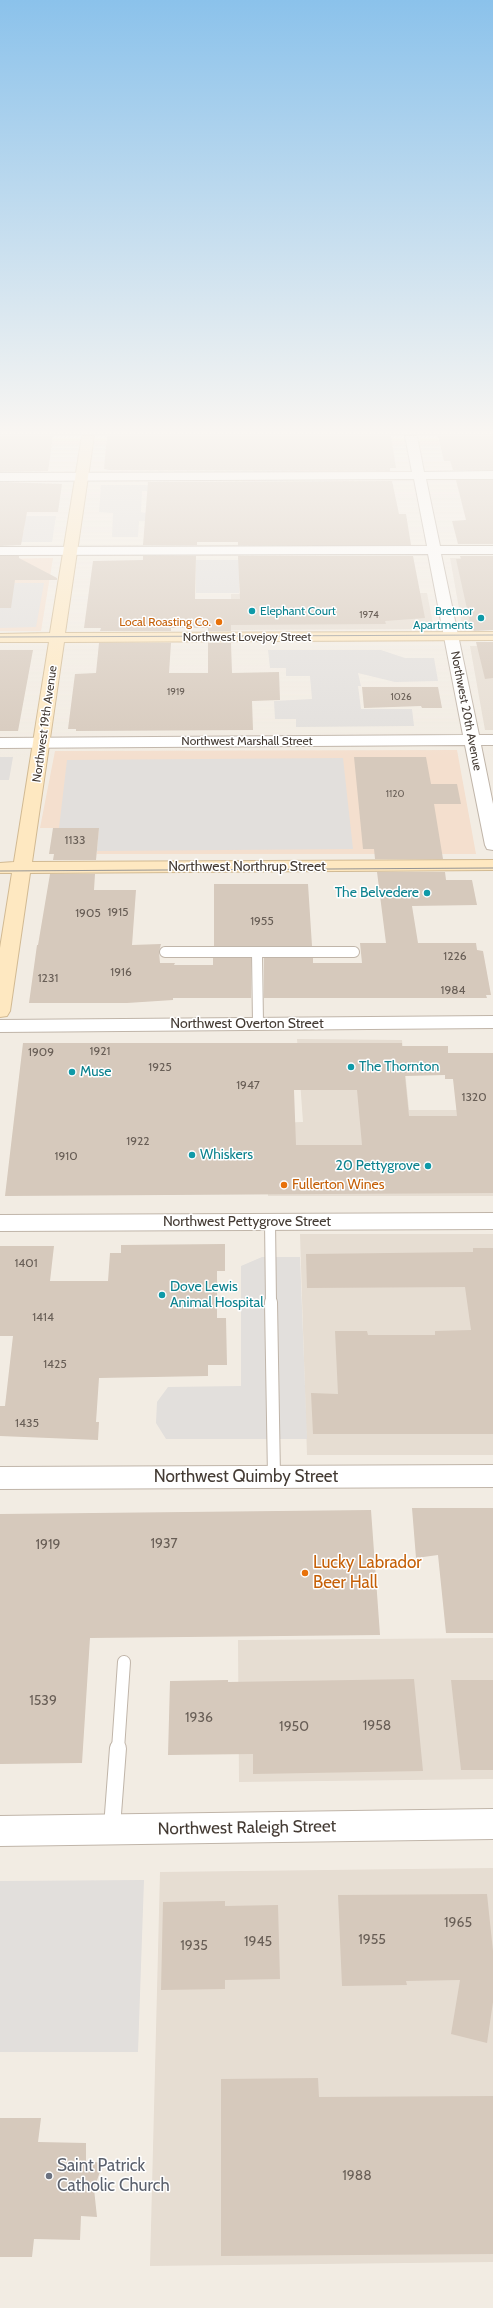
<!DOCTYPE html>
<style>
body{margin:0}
canvas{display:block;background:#f2ece3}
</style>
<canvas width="493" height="2308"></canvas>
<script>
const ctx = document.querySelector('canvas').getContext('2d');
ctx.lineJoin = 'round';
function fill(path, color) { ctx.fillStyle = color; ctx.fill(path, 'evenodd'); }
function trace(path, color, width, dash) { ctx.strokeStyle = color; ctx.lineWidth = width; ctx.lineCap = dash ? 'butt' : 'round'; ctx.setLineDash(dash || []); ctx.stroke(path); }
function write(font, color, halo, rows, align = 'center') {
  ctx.font = font + ' Cabin,sans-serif'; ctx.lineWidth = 3; ctx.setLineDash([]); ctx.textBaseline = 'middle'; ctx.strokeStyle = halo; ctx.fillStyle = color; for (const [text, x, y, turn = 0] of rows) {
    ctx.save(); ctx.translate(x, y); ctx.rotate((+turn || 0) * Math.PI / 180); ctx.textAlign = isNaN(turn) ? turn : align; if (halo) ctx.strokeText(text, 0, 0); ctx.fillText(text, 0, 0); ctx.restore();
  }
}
const residential = new Path2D(`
 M 450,558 L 493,558 L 493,630 L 463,630 Z
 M 427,593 L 434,629 L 231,630 L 231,594 Z
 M 470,646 L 493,646 L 493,730 L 485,730 Z
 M 297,1039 L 402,1040 L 409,1110 L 493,1110 L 493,1196 L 268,1196 L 267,1123 L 303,1122 Z
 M 300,1234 L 493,1234 L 493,1455 L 307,1455 Z
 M 493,1638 L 493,1779 L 239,1782 L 238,1640 Z
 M 493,1868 L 493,2262 L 150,2266 L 160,1872 Z`);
const commercial = new Path2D(`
 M 53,558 L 41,631 L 0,631 L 0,559 Z
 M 457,750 L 476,854 L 97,854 L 99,828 L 40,828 L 55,751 Z`);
const parking = new Path2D(`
 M 101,485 L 158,485 L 158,491 L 142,491 L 141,512 L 177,520 L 139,521 L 138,537 L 112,537 L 113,513 L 99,512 Z
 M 25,516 L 56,516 L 52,542 L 20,542 L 22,532 L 24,532 Z
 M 196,560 L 239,560 L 239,593 L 196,593 Z
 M 0,583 L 44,583 L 36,627 L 0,628 Z
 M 268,650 L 381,650 L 405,658 L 434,658 L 438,681 L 395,682 L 358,673 L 361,686 L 358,686 L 361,709 L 412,709 L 414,726 L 296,727 L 296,719 L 275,719 L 274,701 L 312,699 L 310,676 L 286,676 L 286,668 L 270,668 Z
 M 0,757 L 13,757 L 9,780 L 0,780 Z
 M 343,758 L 353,849 L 97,851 L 99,828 L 59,828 L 67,760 Z
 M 262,1257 L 300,1257 L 307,1439 L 166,1439 L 156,1423 L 157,1402 L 168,1387 L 241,1386 L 241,1266 Z
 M 144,1880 L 138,2052 L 0,2052 L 0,1881 Z`);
const building = new Path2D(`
 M 0,436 L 53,436 L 48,471 L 0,472 Z
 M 107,436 L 391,436 L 396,468 L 390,468 L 390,471 L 110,470 L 104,469 Z
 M 438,436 L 493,436 L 493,470 L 453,470 L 450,461 L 444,461 Z
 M 456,480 L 493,480 L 493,544 L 458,544 L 452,521 L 466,520 Z
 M 392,481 L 399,514 L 406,514 L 411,545 L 238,545 L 238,542 L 197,542 L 197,545 L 143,545 L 148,482 Z
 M 0,482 L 62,484 L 58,512 L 27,512 L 21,545 L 0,546 Z
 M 0,556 L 19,556 L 19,558 L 57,578 L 57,580 L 15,580 L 11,608 L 0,608 Z
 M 143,556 L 196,556 L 195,599 L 240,599 L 238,556 L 413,556 L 425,618 L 385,621 L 386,624 L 231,625 L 231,631 L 208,631 L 208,628 L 171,628 L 171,631 L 100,631 L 101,628 L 84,628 L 93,561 L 143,560 Z
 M 460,556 L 493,556 L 493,630 L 474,631 L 471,627 L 456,559 L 461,559 Z
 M 476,642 L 493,642 L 493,678 L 485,679 Z
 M 99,643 L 171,643 L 169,673 L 208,673 L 208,643 L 231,643 L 232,673 L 279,672 L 280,700 L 252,701 L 253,730 L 76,731 L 76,729 L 68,729 L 75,674 L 96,673 Z
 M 0,650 L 33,650 L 18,731 L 0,731 Z
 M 362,687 L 438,687 L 442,708 L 422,708 L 421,706 L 364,708 Z
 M 354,757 L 426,757 L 431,784 L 457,784 L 461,804 L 434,804 L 443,859 L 375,859 L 374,849 L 363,849 Z
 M 53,828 L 99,828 L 96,860 L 53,860 L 54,854 L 49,854 Z
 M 377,872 L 445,872 L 446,880 L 472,880 L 477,905 L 412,906 L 418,943 L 476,943 L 477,950 L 483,951 L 491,995 L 486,995 L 487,998 L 264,998 L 264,958 L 313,958 L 313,963 L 362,963 L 360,943 L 386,943 Z
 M 50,874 L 95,874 L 94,890 L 136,890 L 132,945 L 161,944 L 159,952 L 160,963 L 175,963 L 174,965 L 213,965 L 213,958 L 251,958 L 251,998 L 173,998 L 173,1000 L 127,1003 L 29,1003 L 37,945 L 38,945 Z
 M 214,884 L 308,884 L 312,946 L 214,946 Z
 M 23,1043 L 402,1043 L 402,1046 L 448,1046 L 448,1053 L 493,1053 L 493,1193 L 5,1196 ZM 445,1075 L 445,1079 L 453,1079 L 457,1116 L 409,1116 L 405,1076 ZM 294,1090 L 357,1090 L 362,1145 L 296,1145 Z
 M 225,1244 L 225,1271 L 217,1271 L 217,1318 L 226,1318 L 227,1365 L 208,1365 L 208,1376 L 99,1378 L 96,1422 L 99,1422 L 98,1440 L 0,1436 L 0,1406 L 5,1406 L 13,1336 L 0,1336 L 0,1246 L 54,1246 L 50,1281 L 108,1281 L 110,1253 L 121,1253 L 121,1245 Z
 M 473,1248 L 493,1248 L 493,1434 L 313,1434 L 311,1393 L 338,1394 L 335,1331 L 367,1331 L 368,1335 L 435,1335 L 435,1331 L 471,1330 L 465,1287 L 307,1288 L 306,1254 L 473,1252 Z
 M 412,1508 L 493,1508 L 493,1633 L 446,1633 L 438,1555 L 416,1558 Z
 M 371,1510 L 380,1635 L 90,1638 L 82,1763 L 0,1764 L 0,1514 Z
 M 414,1679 L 423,1771 L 253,1774 L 253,1754 L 168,1755 L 170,1681 L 228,1680 L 228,1682 Z
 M 451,1680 L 493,1680 L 493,1770 L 461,1770 Z
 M 487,1894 L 493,1951 L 493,2002 L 487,2043 L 451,2034 L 460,1980 L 406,1981 L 407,1985 L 342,1986 L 338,1895 Z
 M 225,1901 L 225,1906 L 278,1905 L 280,1979 L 225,1980 L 225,1989 L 161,1990 L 163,1902 Z
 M 318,2078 L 319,2097 L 493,2096 L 493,2254 L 221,2256 L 221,2079 Z
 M 0,2118 L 41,2118 L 38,2142 L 86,2143 L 86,2161 L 103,2163 L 94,2189 L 97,2217 L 81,2216 L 80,2240 L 34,2239 L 32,2257 L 0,2257 Z`);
const laneFar2 = new Path2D(`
 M 165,952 L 354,952
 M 257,952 L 258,1024
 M 270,1221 L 271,1303`);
const laneFar1 = new Path2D(`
 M 271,1302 L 274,1477
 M 118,1749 L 124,1662`);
const lane = new Path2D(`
 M 112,1827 L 118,1748`);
const street = new Path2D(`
 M 405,436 L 417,436 L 424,472 L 493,471 L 493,479 L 426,479 L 440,546 L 493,546 L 493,554 L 441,554 L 479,735 L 493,735 L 493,745 L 481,745 L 493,804 L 493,850 L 487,849 L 485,845 L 465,745 L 0,748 L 0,738 L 463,735 L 428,554 L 0,555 L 0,547 L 427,546 L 414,479 L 0,481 L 0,473 L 412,472 Z
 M 493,1016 L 493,1028 L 0,1032 L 0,1020 Z
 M 493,1213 L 493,1229 L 0,1231 L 0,1215 Z
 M 493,1465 L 493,1487 L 0,1489 L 0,1467 Z
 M 493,1809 L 493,1839 L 0,1846 L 0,1816 Z`);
const secondary = new Path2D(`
 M 82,436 L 94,436 L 65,633 L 493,632 L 493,640 L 64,642 L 32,862 L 493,860 L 493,870 L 30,873 L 10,1011 L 7,1016 L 0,1017 L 0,948 L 12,873 L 0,873 L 0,863 L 14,862 L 49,642 L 0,642 L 0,634 L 50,633 Z`);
const tram = new Path2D(`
 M 0,637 L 493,635
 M 0,871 L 493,868`);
const markers = [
 [252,611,4,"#0f9aa8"],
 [481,618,4,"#0f9aa8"],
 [219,622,4,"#e8710a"],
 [427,893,4,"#0f9aa8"],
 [351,1067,4,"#0f9aa8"],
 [72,1072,4,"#0f9aa8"],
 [192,1155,4,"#0f9aa8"],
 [428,1166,4,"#0f9aa8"],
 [284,1185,4,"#e8710a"],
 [162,1295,4,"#0f9aa8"],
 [305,1573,4,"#e8710a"],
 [49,2176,4,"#6b7280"]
];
const farNumbernames = [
 ["1974",369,615],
 ["1919",176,692],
 ["1026",401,697],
 ["1120",395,794]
];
const farCulturenames = [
 ["Elephant Court",260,611],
 ["Bretnor",473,611,"right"],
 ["Apartments",473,625,"right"]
];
const farFoodnames = [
 ["Local Roasting Co.",211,622]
];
const farStreetnames = [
 ["Northwest Lovejoy Street",247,637],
 ["Northwest 20th Avenue",466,711,79],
 ["Northwest 19th Avenue",45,724,-82],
 ["Northwest Marshall Street",247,741]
];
const numberNames = [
 ["1133",75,840],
 ["1915",118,912],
 ["1905",88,913],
 ["1955",262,921],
 ["1226",455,956],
 ["1916",121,972],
 ["1231",48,978],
 ["1984",453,990],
 ["1921",100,1051],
 ["1909",41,1052],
 ["1925",160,1067],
 ["1947",248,1085],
 ["1320",474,1097],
 ["1922",138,1141],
 ["1910",66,1156],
 ["1401",26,1263],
 ["1414",43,1317],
 ["1425",55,1364],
 ["1435",27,1423]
];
const streetNames = [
 ["Northwest Northrup Street",247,867],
 ["Northwest Overton Street",247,1024],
 ["Northwest Pettygrove Street",247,1222]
];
const cultureNames = [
 ["The Belvedere",419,893,"right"],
 ["The Thornton",359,1067],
 ["Muse",80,1072],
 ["Whiskers",200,1155],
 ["20 Pettygrove",420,1166,"right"],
 ["Dove Lewis",170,1287],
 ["Animal Hospital",170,1303]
];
const foodNames = [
 ["Fullerton Wines",292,1185]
];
const nearNumbernames = [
 ["1937",164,1544],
 ["1919",48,1545],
 ["1539",43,1701],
 ["1936",199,1718],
 ["1958",377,1726],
 ["1950",294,1727],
 ["1965",458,1923],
 ["1955",372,1940],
 ["1945",258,1942],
 ["1935",194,1946],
 ["1988",357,2176]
];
const nearStreetnames = [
 ["Northwest Quimby Street",246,1477],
 ["Northwest Raleigh Street",247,1828,-1]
];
const nearFoodnames = [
 ["Lucky Labrador",313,1563],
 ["Beer Hall",313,1583]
];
const nearWorshipnames = [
 ["Saint Patrick",57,2166],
 ["Catholic Church",57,2186]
];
fill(residential, '#e6ddd2');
fill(commercial, '#f4dfce');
fill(parking, '#e2dfdc');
fill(building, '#d6c9bc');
trace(laneFar2, '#c0b5a9', 12);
trace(laneFar1, '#c0b5a9', 14);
trace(lane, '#c0b5a9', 18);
trace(street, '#c0b5a9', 2);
trace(secondary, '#d2ba93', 2);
trace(laneFar2, '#fff', 10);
trace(laneFar1, '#fff', 12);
trace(lane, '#fff', 16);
fill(street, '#fff');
fill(secondary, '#fee8c1');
trace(tram, '#949494', 1);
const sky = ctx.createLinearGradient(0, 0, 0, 759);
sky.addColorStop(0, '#8bc2eb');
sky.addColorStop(0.57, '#f9f6f2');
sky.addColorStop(1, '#f9f6f200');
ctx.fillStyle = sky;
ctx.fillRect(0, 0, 493, 759);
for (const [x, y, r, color] of markers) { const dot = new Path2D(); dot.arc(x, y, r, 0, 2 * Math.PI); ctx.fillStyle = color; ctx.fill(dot); trace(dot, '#fff', 1.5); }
write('10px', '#685e56', null, farNumbernames);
write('12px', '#0d838f', '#fff', farCulturenames, 'left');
write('12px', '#c56008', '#fff', farFoodnames, 'right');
write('12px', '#443b34', '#fff', farStreetnames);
write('12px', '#685e56', null, numberNames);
write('14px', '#443b34', '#fff', streetNames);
write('14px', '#0d838f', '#fff', cultureNames, 'left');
write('14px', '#c56008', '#fff', foodNames, 'left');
write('14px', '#685e56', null, nearNumbernames);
write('17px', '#443b34', '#fff', nearStreetnames);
write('17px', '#c56008', '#fff', nearFoodnames, 'left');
write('17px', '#5b616d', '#fff', nearWorshipnames, 'left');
</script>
